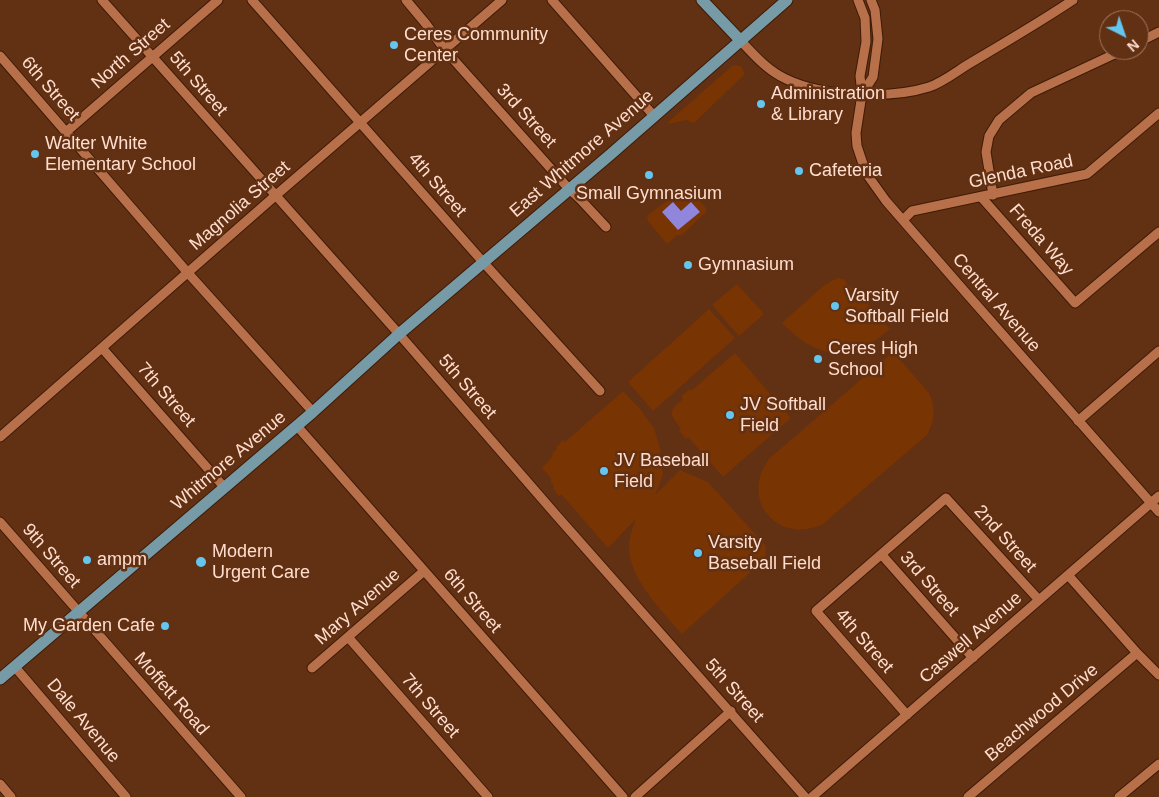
<!DOCTYPE html>
<style>
body{margin:0}
#map{position:relative;width:1159px;height:797px;overflow:hidden;background:#623012;font-family:Helvetica,sans-serif}
canvas{display:block}
.north{position:absolute;left:1099px;top:10px;width:50px;height:50px;box-sizing:border-box;background:#623012;border:1px solid #a1765e;border-radius:50%;rotate:139deg;font-size:14px;font-weight:700;line-height:20px;text-align:center;color:#ffdecf}
.north::after{content:'';display:block;margin:auto;width:18px;height:22px;background:#64c5ee;clip-path:polygon(50% 0,100% 100%,50% 72%,0 100%)}
</style>
<div id="map">
<canvas width="1159" height="797"></canvas>
<div class="north">N</div>
</div>
<script>
const ctx = document.querySelector('canvas').getContext('2d');
ctx.lineJoin = 'round';
function fill(path, color) { ctx.fillStyle = color; ctx.fill(path, 'evenodd'); }
function trace(path, color, width, dash) { ctx.strokeStyle = color; ctx.lineWidth = width; ctx.lineCap = dash ? 'butt' : 'round'; ctx.setLineDash(dash || []); ctx.stroke(path); }
function write(font, color, halo, rows, align = 'center') {
  ctx.font = font + ' Helvetica,sans-serif'; ctx.lineWidth = 5; ctx.setLineDash([]); ctx.textBaseline = 'middle'; ctx.strokeStyle = halo; ctx.fillStyle = color; for (const [text, x, y, turn = 0] of rows) {
    ctx.save(); ctx.translate(x, y); ctx.rotate((+turn || 0) * Math.PI / 180); ctx.textAlign = isNaN(turn) ? turn : align; if (halo) ctx.strokeText(text, 0, 0); ctx.fillText(text, 0, 0); ctx.restore();
  }
}
const green = new Path2D(`
 M 733,65 L 741,66 L 745,74 L 694,123 L 686,120 L 669,124 L 667,123 Z
 M 684,187 L 694,199 L 699,200 L 706,208 L 706,212 L 682,235 L 677,235 L 667,244 L 648,221 L 647,216 Z
 M 837,278 L 844,279 L 848,285 L 854,289 L 890,329 C 850,364 818,360 782,323 L 823,286 Z
 M 737,284 L 764,314 L 739,336 L 712,305 Z
 M 709,309 L 735,338 L 653,411 L 628,382 Z
 M 893,352 L 929,393 C 936,408 935,420 927,435 L 823,524 C 777,546 738,498 770,458 Z
 M 735,353 L 791,418 L 723,477 L 688,437 L 686,439 L 679,431 L 681,429 C 677,422 668,416 674,407 C 677,404 680,402 683,399 L 681,396 L 690,389 L 691,391 Z
 M 623,391 L 640,409 L 654,428 L 660,449 L 663,475 L 655,495 L 680,470 L 708,482 L 766,546 L 765,559 L 682,634 C 663,612 628,578 629,546 C 629,536 633,528 636,519 L 608,548 L 561,494 L 559,496 L 553,488 L 554,486 L 551,483 L 551,478 L 542,468 L 552,457 L 553,452 L 557,449 L 556,447 L 563,440 L 565,442 Z`);
const water = new Path2D(`
 M 673,202 L 681,211 L 691,202 L 700,212 L 678,230 L 662,212 Z`);
const minor = new Path2D(`
 M 102,0 L 399,334 L 557,516 L 805,797
 M 252,0 L 483,262 L 600,391
 M 406,0 L 426,24 L 445,50 L 569,189 L 580,199 L 606,227
 M 552,0 L 654,116
 M 858,0 L 865,18 L 866,42 L 860,76 L 862,94 L 856,133 L 857,146 L 866,173 L 886,201 L 967,294 L 1159,512
 M 740,40 C 754,55 768,71 786,79 C 823,97 891,99 929,87 C 944,82 958,70 972,62 C 1006,42 1040,22 1073,0
 M 1139,42 L 1159,32
 M 0,56 L 188,273 L 313,412
 M 862,94 L 873,77 L 878,39 L 875,10 L 871,0
 M 66,132 L 218,0
 M 993,195 L 986,152 L 989,136 L 999,120 L 1031,93 L 1123,50
 M 982,198 L 1075,303 L 1159,232
 M 903,220 L 912,211 L 1087,174 L 1159,113
 M 102,348 L 224,487
 M 1078,421 L 1159,351
 M 297,426 L 623,797
 M 0,437 L 275,196 L 502,0
 M 0,522 L 241,797
 M 882,555 L 973,658
 M 1068,575 L 1137,653 L 1159,675
 M 348,637 L 488,797
 M 15,667 L 126,797
 M 312,668 L 424,571
 M 907,715 L 816,611 L 946,498 L 1039,600
 M 0,784 L 11,797
 M 635,797 L 731,711
 M 812,797 L 1159,496
 M 968,797 L 1137,653
 M 1119,797 L 1159,764`);
const major = new Path2D(`
 M 702,0 L 740,40
 M 0,679 L 313,412 L 399,334 L 611,154 L 787,0`);
const markers = [
 [394,45,5,"#64c5ee"],
 [761,104,5,"#64c5ee"],
 [35,154,5,"#64c5ee"],
 [799,171,5,"#64c5ee"],
 [649,175,5,"#64c5ee"],
 [688,265,5,"#64c5ee"],
 [835,306,5,"#64c5ee"],
 [818,359,5,"#64c5ee"],
 [730,415,5,"#64c5ee"],
 [604,471,5,"#64c5ee"],
 [698,553,5,"#64c5ee"],
 [87,560,5,"#64c5ee"],
 [201,562,6,"#64c5ee"],
 [165,626,5,"#64c5ee"]
];
const poiNames = [
 ["Ceres Community",404,35],
 ["Center",404,56],
 ["Administration",771,94],
 ["& Library",771,115],
 ["Walter White",45,144],
 ["Elementary School",45,165],
 ["Cafeteria",809,171],
 ["Small Gymnasium",649,194,"center"],
 ["Gymnasium",698,265],
 ["Varsity",845,296],
 ["Softball Field",845,317],
 ["Ceres High",828,349],
 ["School",828,370],
 ["JV Softball",740,405],
 ["Field",740,426],
 ["JV Baseball",614,461],
 ["Field",614,482],
 ["Varsity",708,543],
 ["Baseball Field",708,564],
 ["Modern",212,552],
 ["Urgent Care",212,573],
 ["ampm",97,560],
 ["My Garden Cafe",155,626,"right"]
];
const streetNames = [
 ["North Street",131,54,-41],
 ["5th Street",198,84,49],
 ["6th Street",50,89,49],
 ["3rd Street",526,116,48],
 ["East Whitmore Avenue",582,154,-41],
 ["Glenda Road",1021,172,-12],
 ["4th Street",437,185,49],
 ["Magnolia Street",240,206,-41],
 ["Freda Way",1041,240,49],
 ["Central Avenue",996,303,49],
 ["5th Street",467,387,49],
 ["7th Street",166,395,49],
 ["Whitmore Avenue",229,461,-40],
 ["2nd Street",1005,539,48],
 ["9th Street",51,556,49],
 ["3rd Street",929,584,49],
 ["6th Street",472,601,49],
 ["Mary Avenue",358,607,-41],
 ["Caswell Avenue",971,638,-41],
 ["4th Street",864,641,49],
 ["5th Street",734,691,48],
 ["Moffett Road",171,694,49],
 ["7th Street",430,706,49],
 ["Beachwood Drive",1042,713,-40],
 ["Dale Avenue",83,721,50]
];
fill(green, '#793403');
fill(water, '#9086dc');
trace(minor, '#3e1b07', 11);
trace(major, '#3e1b07', 13);
trace(minor, '#b8704b', 9);
trace(major, '#779ba6', 11);
for (const [x, y, r, color] of markers) { const dot = new Path2D(); dot.arc(x, y, r, 0, 2 * Math.PI); ctx.fillStyle = color; ctx.fill(dot); trace(dot, '#623012', 2); }
write('18px', '#ffdecf', '#623012', poiNames, 'left');
write('18px', '#ffdecf', '#623012', streetNames);
</script>
